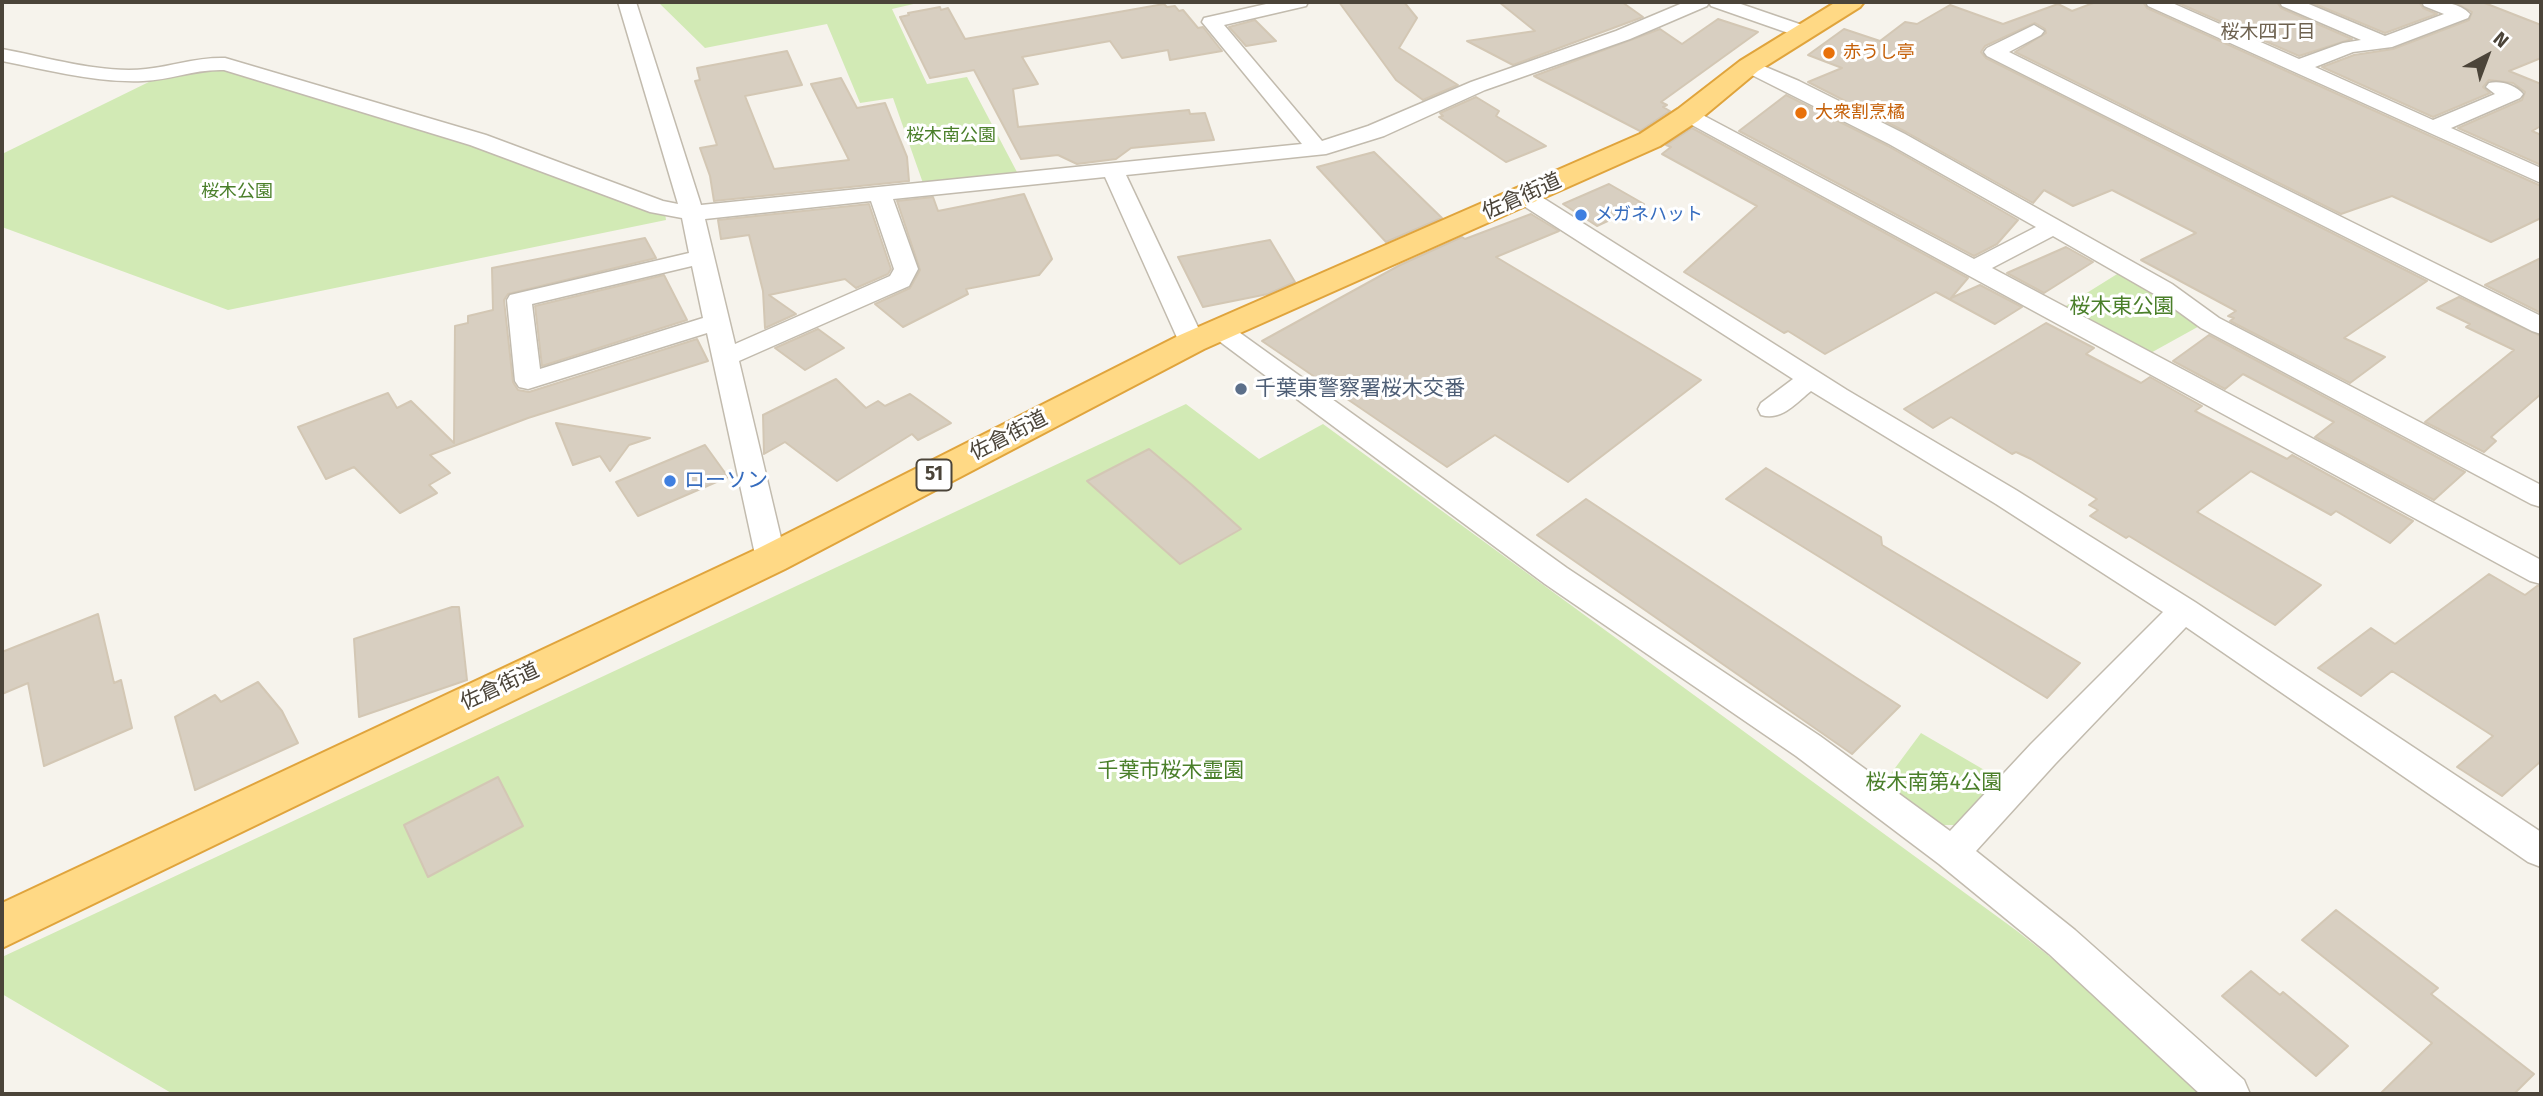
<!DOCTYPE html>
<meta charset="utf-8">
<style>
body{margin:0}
#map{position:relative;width:2543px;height:1096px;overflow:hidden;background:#f6f3ec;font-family:"Fira Sans",sans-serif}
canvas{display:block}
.frame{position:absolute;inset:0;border:4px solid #4b4439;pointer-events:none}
.north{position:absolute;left:2452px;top:21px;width:70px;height:70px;-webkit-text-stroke:5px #fff;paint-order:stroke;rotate:41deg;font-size:19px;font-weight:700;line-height:28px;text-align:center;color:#4b4439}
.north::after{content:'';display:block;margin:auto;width:24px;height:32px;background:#4b4439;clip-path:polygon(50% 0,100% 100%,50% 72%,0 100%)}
</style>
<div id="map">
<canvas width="2543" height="1096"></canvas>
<div class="frame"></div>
<div class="north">N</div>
</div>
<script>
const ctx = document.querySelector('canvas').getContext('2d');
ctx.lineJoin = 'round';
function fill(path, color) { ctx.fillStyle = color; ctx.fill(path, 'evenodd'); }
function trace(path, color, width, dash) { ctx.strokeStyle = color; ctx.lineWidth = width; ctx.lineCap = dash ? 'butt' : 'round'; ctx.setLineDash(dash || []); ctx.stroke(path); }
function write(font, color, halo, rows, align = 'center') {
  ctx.font = font + ' "Fira Sans","Noto Sans JP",sans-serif'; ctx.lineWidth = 6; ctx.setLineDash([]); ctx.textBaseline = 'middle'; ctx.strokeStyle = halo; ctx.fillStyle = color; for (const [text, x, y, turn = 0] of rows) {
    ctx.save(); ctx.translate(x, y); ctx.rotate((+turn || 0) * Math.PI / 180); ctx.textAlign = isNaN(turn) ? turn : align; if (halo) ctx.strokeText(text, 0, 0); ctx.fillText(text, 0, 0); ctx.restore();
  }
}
const green = new Path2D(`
 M 658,2 L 922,2 L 892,9 L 927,84 L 967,77 L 1018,174 L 924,186 L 893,98 L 860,103 L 827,24 L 705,48 Z
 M 211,66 L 489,148 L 665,213 L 666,220 L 228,310 L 2,227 L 2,154 L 159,77 Z
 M 2122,271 L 2203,324 L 2147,355 L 2061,309 Z
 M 1186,404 L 1259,459 L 1323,424 L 2017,931 L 2159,1042 L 2211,1094 L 173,1094 L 2,994 L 2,957 Z
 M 1921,733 L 1998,778 L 1957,825 L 1934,825 L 1878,791 Z`);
const building = new Path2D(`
 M 1339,2 L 1404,2 L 1417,18 L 1399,48 L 1458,85 L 1423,100 L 1396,80 Z
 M 1499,2 L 1622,2 L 1643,17 L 1513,65 L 1467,41 L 1535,31 Z
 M 2096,2 L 2143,2 L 2147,8 L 2541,186 L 2541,218 L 2491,242 L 2392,196 L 2341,214 L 2015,52 L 2046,33 L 2045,29 L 2035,23 L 1985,46 L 1981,52 L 1986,58 L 2427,281 L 2344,338 L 2385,357 L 2350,383 L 2230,321 L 2234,318 L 2228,316 L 2236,311 L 2141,260 L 2196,233 L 2112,190 L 2073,206 L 2044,190 L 2033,203 L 1906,132 L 1808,82 L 1842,68 L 1808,55 L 1844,29 L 1880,41 L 1905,22 L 1917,24 L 1950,5 L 2003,24 L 2058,4 L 2072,11 Z
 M 2176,2 L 2277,2 L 2281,8 L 2352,39 L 2299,56 Z
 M 2310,2 L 2419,2 L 2423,8 L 2437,14 L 2385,33 Z
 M 2454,2 L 2482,2 L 2541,25 L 2541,58 L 2509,71 L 2541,84 L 2541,126 L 2532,131 L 2541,135 L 2541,165 L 2458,128 L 2522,100 L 2525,92 L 2513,83 L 2489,80 L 2483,87 L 2490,93 L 2433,117 L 2322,67 L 2354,55 L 2393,49 L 2469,20 L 2472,12 Z
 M 1164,4 L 1167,7 L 1175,6 L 1179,11 L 1183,10 L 1198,28 L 1203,27 L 1222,51 L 1170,60 L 1168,50 L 1122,58 L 1110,41 L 1022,57 L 1038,84 L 1013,89 L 1018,127 L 1189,110 L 1190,114 L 1205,113 L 1214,140 L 1131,148 L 1116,159 L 1077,164 L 1058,155 L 1021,159 L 974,70 L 930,78 L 900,17 L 909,15 L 908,13 L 940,7 L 941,10 L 948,8 L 965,39 Z
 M 1718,19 L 1758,32 L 1661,102 L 1667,105 L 1663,107 L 1670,111 L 1640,131 L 1534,76 L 1660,29 L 1682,44 Z
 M 1255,20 L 1276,41 L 1246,46 L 1229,27 Z
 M 787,51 L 802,85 L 745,96 L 774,169 L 849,160 L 811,84 L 841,78 L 857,108 L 885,103 L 907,157 L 909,181 L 714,201 L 710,176 L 700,148 L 717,145 L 695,81 L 700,80 L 697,68 Z
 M 1786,95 L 1888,146 L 2018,220 L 1997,244 L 1974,256 L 1739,131 Z
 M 1476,97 L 1499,111 L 1496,116 L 1546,146 L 1506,162 L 1439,117 L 1443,116 L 1440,113 Z
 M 1692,128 L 1968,278 L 1951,298 L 1980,285 L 2022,307 L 1995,324 L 1936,292 L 1825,354 L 1788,331 L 1784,333 L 1684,272 L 1757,206 L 1662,154 L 1671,147 L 1666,145 Z
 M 1374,152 L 1442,218 L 1386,242 L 1317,167 Z
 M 1609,184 L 1644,204 L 1597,226 L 1563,204 Z
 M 1024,194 L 1052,259 L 1039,275 L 966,289 L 968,294 L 903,327 L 875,304 L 910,288 L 920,270 L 897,201 L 933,197 L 938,211 Z
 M 869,204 L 891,269 L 888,274 L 856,288 L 845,279 L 769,295 L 796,314 L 765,328 L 763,291 L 749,235 L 721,239 L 718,220 Z
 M 1531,214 L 1559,231 L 1496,257 L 1701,380 L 1568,482 L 1495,435 L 1447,467 L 1262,341 L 1400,265 L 1462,237 L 1465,239 Z
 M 645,238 L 656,258 L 508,294 L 504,300 L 513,382 L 518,390 L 529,392 L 697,339 L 708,361 L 528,418 L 430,455 L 450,473 L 429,485 L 437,493 L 400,513 L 354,467 L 326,479 L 298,427 L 388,393 L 397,408 L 411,401 L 454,443 L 455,326 L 468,323 L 468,316 L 493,310 L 492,268 Z
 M 1270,240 L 1295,282 L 1268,294 L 1203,307 L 1178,257 Z
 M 2066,247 L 2093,262 L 2044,293 L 2007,273 Z
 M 2541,258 L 2541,313 L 2485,285 Z
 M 664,275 L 687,320 L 542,366 L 535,306 Z
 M 2459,297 L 2541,336 L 2541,394 L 2491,437 L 2496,441 L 2484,452 L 2425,422 L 2514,350 L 2466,327 L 2470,324 L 2437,308 Z
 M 2046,323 L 2094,348 L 2086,354 L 2141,383 L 2150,377 L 2202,406 L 2195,411 L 2287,459 L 2292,455 L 2413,521 L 2390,543 L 2336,511 L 2331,515 L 2251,471 L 2197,512 L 2321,585 L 2275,625 L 2129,536 L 2126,538 L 2090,516 L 2098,510 L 2089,505 L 2097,499 L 2031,459 L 2016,452 L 2012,454 L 1951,417 L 1933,428 L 1904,409 Z
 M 818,329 L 844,348 L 805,370 L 775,348 Z
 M 2209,335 L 2465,472 L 2434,500 L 2315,437 L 2334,422 L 2243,374 L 2225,389 L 2173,361 Z
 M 836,379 L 866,408 L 878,401 L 885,406 L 910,394 L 951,423 L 918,440 L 912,434 L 837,481 L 785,442 L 764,454 L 763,415 Z
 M 556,423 L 605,431 L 650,438 L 629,445 L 610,471 L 600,456 L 573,465 Z
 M 705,445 L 728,477 L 638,516 L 616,482 Z
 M 1149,449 L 1192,485 L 1241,529 L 1180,564 L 1087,481 Z
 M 1766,468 L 1881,537 L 1882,545 L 2080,663 L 2047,698 L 1726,499 Z
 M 1586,499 L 1852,675 L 1900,706 L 1852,754 L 1537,535 Z
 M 2489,574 L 2525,595 L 2537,586 L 2541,586 L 2541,761 L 2502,796 L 2457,767 L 2493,736 L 2392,671 L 2361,696 L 2318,668 L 2371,628 L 2395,644 Z
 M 452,607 L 459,607 L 467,680 L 359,717 L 354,639 Z
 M 98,614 L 114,683 L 121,680 L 132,728 L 44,766 L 28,683 L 2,694 L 2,652 Z
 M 258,682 L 282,711 L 298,743 L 195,790 L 175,717 L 215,695 L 221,702 Z
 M 498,777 L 523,826 L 428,877 L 404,825 Z
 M 2336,910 L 2438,988 L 2431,994 L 2534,1074 L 2514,1094 L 2380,1094 L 2432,1043 L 2302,940 Z
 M 2251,971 L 2280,995 L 2283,992 L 2348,1046 L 2316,1076 L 2222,996 Z`);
const minor = new Path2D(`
 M 618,2 L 636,2 L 701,205 L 1302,144 L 1202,22 L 1204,18 L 1275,2 L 1308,2 L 1306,6 L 1224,25 L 1322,141 L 1368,126 L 1471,82 L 1616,31 L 1685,2 L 1735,2 L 1811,28 L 1814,32 L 1811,36 L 1797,36 L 1711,6 L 1709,2 L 1707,6 L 1630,39 L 1485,90 L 1384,136 L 1326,154 L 1126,175 L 1205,342 L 1201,348 L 1192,350 L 1183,348 L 1179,342 L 1105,177 L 893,199 L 918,269 L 909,286 L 739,361 L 786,559 L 782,567 L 771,570 L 760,567 L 756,559 L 707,333 L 528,389 L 519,387 L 515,381 L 507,300 L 510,295 L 689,253 L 682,218 L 650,212 L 470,145 L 224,70 C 194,69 171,80 143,81 C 96,83 48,70 2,61 L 2,49 C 46,57 101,74 146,69 C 173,66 197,57 225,58 L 486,135 L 663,201 L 678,204 ZM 871,201 L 894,269 L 890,276 L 735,344 L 705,219 ZM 692,266 L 703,318 L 540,369 L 532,304 Z
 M 2146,2 L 2170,2 L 2299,59 L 2343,43 L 2361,40 L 2282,6 L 2280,2 L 2304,2 L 2385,36 L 2444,14 L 2424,6 L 2422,2 C 2439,2 2458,1 2470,14 L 2468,18 L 2392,47 L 2353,52 L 2315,67 L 2433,120 L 2495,94 L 2486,87 L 2489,83 C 2500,80 2516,85 2523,94 L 2520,98 L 2451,128 L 2541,168 L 2541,183 L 2148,6 Z
 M 2034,25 L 2044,31 L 2041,35 L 2009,52 L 2541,316 L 2541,334 L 2532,331 L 1987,56 L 1984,52 L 1987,48 Z
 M 1749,60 L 1799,81 L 1905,134 L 2172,284 L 2219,318 L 2541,485 L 2541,507 L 2531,504 L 2201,328 L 2154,294 L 2053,236 L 1992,268 L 2541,560 L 2541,584 L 2530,581 L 1681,119 L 1678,115 L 1681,111 L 1695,111 L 1974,259 L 2036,227 L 1889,144 L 1742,70 L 1739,66 L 1742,62 Z
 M 1524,189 L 1532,191 L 1847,390 L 2016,490 L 2195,602 L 2541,832 L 2541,867 L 2528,862 L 2186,627 L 2055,764 L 1976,851 L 2075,930 L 2244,1080 L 2250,1094 L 2200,1094 L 2049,954 L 1939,864 L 1796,756 L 1545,584 L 1211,335 L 1207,330 L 1211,325 L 1220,322 L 1229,325 L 1567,568 L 1820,736 L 1950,831 L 2031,744 L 2163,612 L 1996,504 L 1811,391 C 1796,403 1782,421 1761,415 L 1758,409 L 1761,403 L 1793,379 L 1516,201 L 1513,196 L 1516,191 Z`);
const trunk = new Path2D(`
 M 1836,2 L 1864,2 L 1860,7 L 1758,71 L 1698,121 L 1660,146 L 1204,349 L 785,569 L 2,948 L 2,903 L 757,549 L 1180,335 L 1640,134 L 1678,109 L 1740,61 Z`);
const markers = [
 [1829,53,7,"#e8710a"],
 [1801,113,7,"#e8710a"],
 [1581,215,7,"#3f7fe0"],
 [1241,389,7,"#5c6f8a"],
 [670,481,7,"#3f7fe0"]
];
const farFoodnames = [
 ["赤うし亭",1843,53],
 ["大衆割烹橘",1815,113]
];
const farParknames = [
 ["桜木南公園",951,136],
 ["桜木公園",237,192]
];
const farShopnames = [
 ["メガネハット",1595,215]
];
const farNeighbourhoodnames = [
 ["桜木四丁目",2268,33]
];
const shields = [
 [934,475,35]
];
const shieldNames = [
 ["51",934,475]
];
const streetNames = [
 ["佐倉街道",1522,197,-24],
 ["佐倉街道",1009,436,-27],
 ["佐倉街道",500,687,-25]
];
const parkNames = [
 ["桜木東公園",2122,307],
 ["千葉市桜木霊園",1171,771],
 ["桜木南第4公園",1934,783]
];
const serviceNames = [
 ["千葉東警察署桜木交番",1255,389]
];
const shopNames = [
 ["ローソン",684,481]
];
fill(green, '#d2eab5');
fill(building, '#d8cfc1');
trace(building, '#d3c7b4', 2);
trace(minor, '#c2bbae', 3);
trace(trunk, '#e0a43c', 4);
fill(minor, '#fff');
fill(trunk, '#ffd985');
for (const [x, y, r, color] of markers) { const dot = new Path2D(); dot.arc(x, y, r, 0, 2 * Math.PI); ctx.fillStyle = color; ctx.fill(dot); trace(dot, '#fff', 2.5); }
write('18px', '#c56008', '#fff', farFoodnames, 'left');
write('18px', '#4a7f2a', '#fff', farParknames);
write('18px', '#366cbe', '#fff', farShopnames, 'left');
write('19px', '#6e6250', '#fff', farNeighbourhoodnames);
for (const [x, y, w] of shields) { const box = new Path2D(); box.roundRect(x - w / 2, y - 15.5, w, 31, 5); ctx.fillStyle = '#fff'; ctx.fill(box); trace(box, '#4b4439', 2); }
write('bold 19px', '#4b4439', null, shieldNames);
write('21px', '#4b4439', '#fff', streetNames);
write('21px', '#4a7f2a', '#fff', parkNames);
write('21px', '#4e5e75', '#fff', serviceNames, 'left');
write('21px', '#366cbe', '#fff', shopNames, 'left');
</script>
